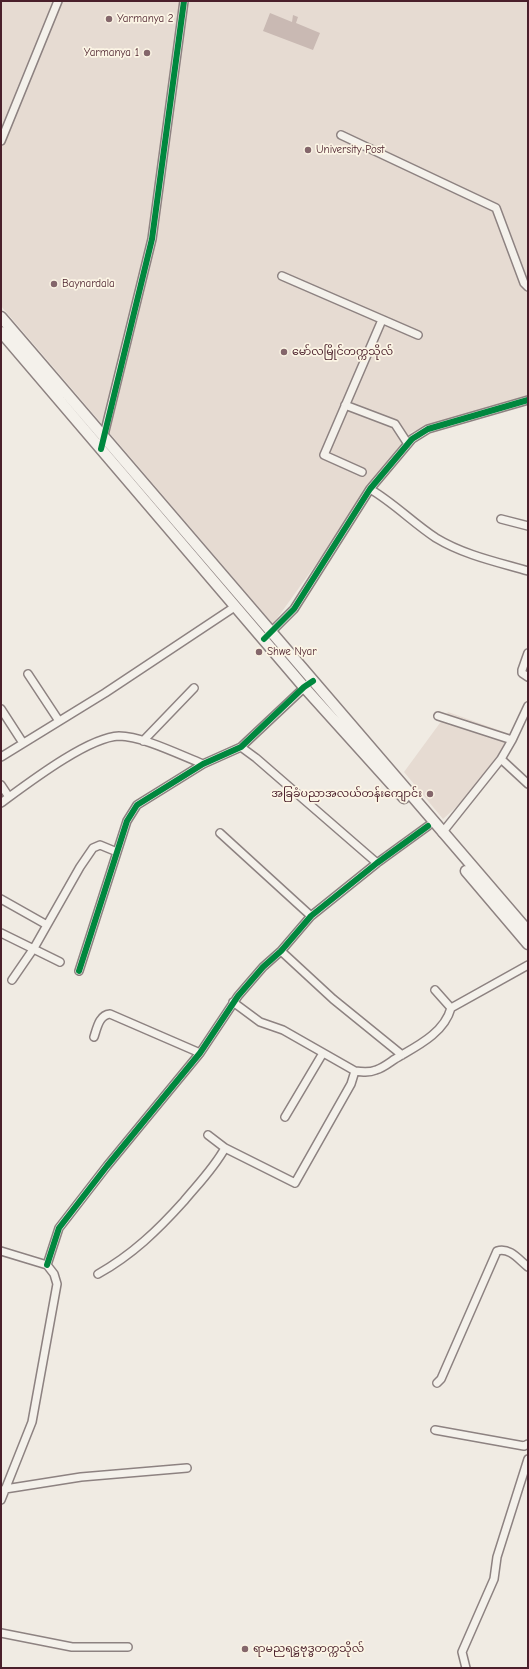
<!DOCTYPE html>
<meta charset="utf-8">
<style>
body{margin:0}
#map{position:relative;width:529px;height:1669px;overflow:hidden;background:#f0ebe3;font-family:"Comic Neue",sans-serif}
canvas{display:block}
.frame{position:absolute;inset:0;border:2px solid #4a1f2b;pointer-events:none}
</style>
<div id="map">
<canvas width="529" height="1669"></canvas>
<div class="frame"></div>
</div>
<script>
const ctx = document.querySelector('canvas').getContext('2d');
ctx.lineJoin = 'round';
function fill(path, color) { ctx.fillStyle = color; ctx.fill(path, 'evenodd'); }
function trace(path, color, width, dash) { ctx.strokeStyle = color; ctx.lineWidth = width; ctx.lineCap = dash ? 'butt' : 'round'; ctx.setLineDash(dash || []); ctx.stroke(path); }
function write(font, color, halo, rows, align = 'center') {
  ctx.font = font + ' "Comic Neue","Noto Sans Myanmar",sans-serif'; ctx.lineWidth = 3.5; ctx.setLineDash([]); ctx.textBaseline = 'middle'; ctx.strokeStyle = halo; ctx.fillStyle = color; for (const [text, x, y, turn = 0] of rows) {
    ctx.save(); ctx.translate(x, y); ctx.rotate((+turn || 0) * Math.PI / 180); ctx.textAlign = isNaN(turn) ? turn : align; if (halo) ctx.strokeText(text, 0, 0); ctx.fillText(text, 0, 0); ctx.restore();
  }
}
const built = new Path2D(`
 M 1,1 L 528,1 L 528,397 L 411,432 L 273,624 L 1,306 Z
 M 448,712 L 510,734 L 497,758 L 473,792 L 443,819 L 404,772 Z`);
const water = new Path2D(`
 M 270,13 L 292,22 L 293,15 L 298,17 L 296,23 L 320,33 L 313,50 L 263,31 Z`);
const street = new Path2D(`
 M 341,135 L 496,208 L 524,283 L 528,287
 M 1,141 L 58,1
 M 282,276 L 418,335
 M 345,405 L 395,424 L 408,444
 M 103,439 L 152,239 L 184,1
 M 362,472 L 324,455 L 382,320
 M 370,489 C 394,503 413,523 436,538 C 464,555 497,562 528,571
 M 501,519 L 528,526
 M 264,639 L 294,609 L 370,489 L 412,439 L 428,429 L 528,400
 M 528,653 L 522,670 L 522,673 L 528,677
 M 28,674 L 59,721
 M 1,709 L 23,743
 M 438,716 L 512,740
 M 143,741 L 194,688
 M 241,747 L 256,758 L 377,863
 M 1,757 L 105,693 L 236,606
 M 501,759 L 528,784
 M 1,785 L 9,797
 M 1,803 C 27,784 88,737 119,736 C 142,736 180,755 203,764
 M 220,833 L 311,916
 M 442,833 L 501,759 L 512,740 L 528,706
 M 1,899 L 47,925
 M 1,933 L 60,962
 M 281,951 L 333,999 L 402,1055
 M 79,971 L 127,821 L 137,805 L 203,764 L 241,747 L 308,684
 M 12,980 L 34,948 L 80,867 L 93,848 L 100,845 L 117,852
 M 233,1002 L 260,1022 L 283,1030 L 355,1071 C 362,1072 369,1073 376,1070 C 383,1068 389,1063 395,1059 C 415,1047 444,1034 451,1008 L 435,990
 M 451,1008 L 528,965
 M 94,1037 C 97,1028 99,1015 110,1014 L 200,1053
 M 285,1117 L 323,1053
 M 208,1135 L 225,1148 L 295,1183 L 351,1084 L 355,1071
 M 1,1251 L 47,1265 L 54,1274 L 57,1284 L 32,1422 L 1,1500
 M 47,1265 L 59,1228 L 107,1166 L 200,1053 L 238,996 L 263,967 L 281,951 L 311,916 L 377,863 L 428,826
 M 98,1274 C 132,1255 158,1230 184,1201 C 199,1183 214,1168 225,1148
 M 437,1383 L 441,1379 L 497,1251 C 510,1247 519,1260 528,1267
 M 435,1430 L 524,1446 L 528,1444
 M 5,1489 L 81,1477 L 187,1468
 M 1,1633 L 72,1647 L 128,1647
 M 466,1668 L 462,1652 L 494,1579 L 497,1557 L 528,1459`);
const secondary = new Path2D(`
 M 1,317 L 528,931
 M 1,332 L 304,687 L 404,798
 M 466,871 L 528,944`);
const cycleway = new Path2D(`
 M 101,449 L 152,239 L 184,1
 M 264,639 L 294,609 L 370,489 L 412,439 L 428,429 L 528,400
 M 79,971 L 127,821 L 137,805 L 203,764 L 241,747 L 304,687 L 313,681
 M 47,1265 L 59,1228 L 107,1166 L 200,1053 L 238,996 L 263,967 L 281,951 L 311,916 L 377,863 L 428,826`);
const markers = [
 [109,19,4,"#84666b"],
 [147,53,4,"#84666b"],
 [308,150,4,"#84666b"],
 [54,284,4,"#84666b"],
 [284,352,4,"#84666b"],
 [259,652,4,"#84666b"],
 [430,794,4,"#84666b"],
 [245,1649,4,"#84666b"]
];
const poiNames = [
 ["Yarmanya 2",117,19],
 ["Yarmanya 1",139,53,"right"],
 ["University Post",316,150],
 ["Baynardala",62,284],
 ["မော်လမြိုင်တက္ကသိုလ်",292,352],
 ["Shwe Nyar",267,652],
 ["အခြခံပညာအလယ်တန်းကျောင်း",422,794,"right"],
 ["ရာမညရဋ္ဌဗုဒ္ဓတက္ကသိုလ်",253,1649]
];
fill(built, '#e6dbd2');
fill(water, '#c9b9b3');
trace(street, '#8d8281', 10);
trace(secondary, '#8d8281', 13);
trace(street, '#f4f1eb', 7);
trace(secondary, '#f4f1eb', 10);
trace(cycleway, '#00873e', 6);
for (const [x, y, r, color] of markers) { const dot = new Path2D(); dot.arc(x, y, r, 0, 2 * Math.PI); ctx.fillStyle = color; ctx.fill(dot); trace(dot, '#fcf5e5', 1.5); }
write('11px', '#4a1f2b', '#fcf5e5', poiNames, 'left');
</script>
